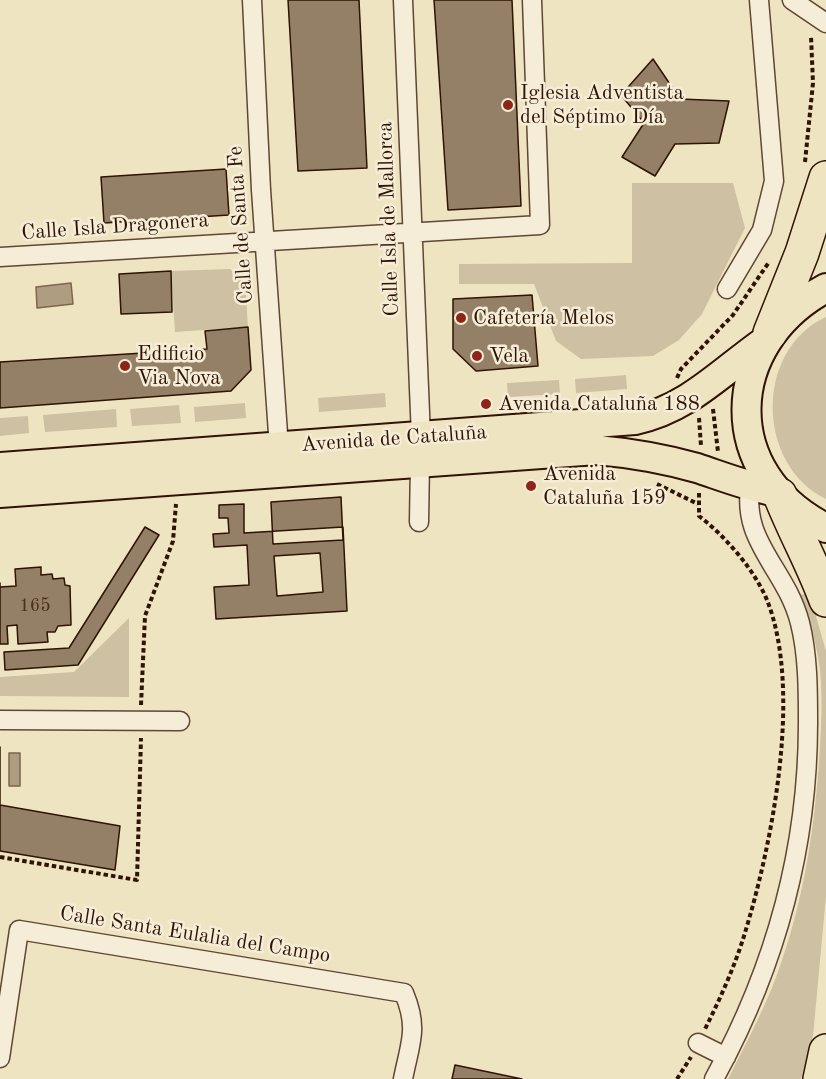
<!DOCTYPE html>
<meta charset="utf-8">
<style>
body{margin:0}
canvas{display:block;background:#efe4c2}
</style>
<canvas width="826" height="1079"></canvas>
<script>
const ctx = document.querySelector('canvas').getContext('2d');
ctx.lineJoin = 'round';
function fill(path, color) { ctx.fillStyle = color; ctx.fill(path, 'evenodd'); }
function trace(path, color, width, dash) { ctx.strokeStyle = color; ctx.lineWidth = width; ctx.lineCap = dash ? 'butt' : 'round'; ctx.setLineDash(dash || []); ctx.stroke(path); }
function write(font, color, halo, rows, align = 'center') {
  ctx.font = font + ' "Old Standard TT",serif'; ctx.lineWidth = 5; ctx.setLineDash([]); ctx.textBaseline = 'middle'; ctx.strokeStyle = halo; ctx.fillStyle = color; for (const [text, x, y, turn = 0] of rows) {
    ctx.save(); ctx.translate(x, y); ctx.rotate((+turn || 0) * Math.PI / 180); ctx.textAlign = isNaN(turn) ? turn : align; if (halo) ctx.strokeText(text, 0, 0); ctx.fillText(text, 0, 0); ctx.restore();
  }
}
const green = new Path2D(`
 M 632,183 L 733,183 L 745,228 L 702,314 L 679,340 L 653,356 L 581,359 L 556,341 L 534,284 L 459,284 L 459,264 L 632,263 Z
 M 230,269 L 245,282 L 248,327 L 175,332 L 171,271 Z
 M 826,317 L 826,499 C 756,465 754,350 826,317 Z
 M 626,375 L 627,389 L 576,393 L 575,379 Z
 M 559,380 L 560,394 L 508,397 L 507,383 Z
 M 385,393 L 386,407 L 319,412 L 318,398 Z
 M 245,403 L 246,418 L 195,422 L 194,407 Z
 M 179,405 L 181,423 L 132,426 L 130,409 Z
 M 116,409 L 117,427 L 45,432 L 43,415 Z
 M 28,416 L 29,433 L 0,436 L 0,418 Z
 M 809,592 L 826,651 L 826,896 L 813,1036 L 801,1079 L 728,1079 C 747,1041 768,1003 781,963 C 804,897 814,831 819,762 C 821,732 823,700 820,670 C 817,644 809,620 801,595 Z
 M 129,618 L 129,697 L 0,696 L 0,677 L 74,672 Z`);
const water = new Path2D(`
 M 71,283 L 73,304 L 37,308 L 36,287 Z
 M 9,753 L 20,753 L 20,786 L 9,786 Z`);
const building = new Path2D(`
 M 288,0 L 359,0 L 367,168 L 298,171 Z
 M 434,0 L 512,0 L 521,206 L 448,210 Z
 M 653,59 L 680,99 L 729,101 L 719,143 L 675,144 L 655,176 L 622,157 L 644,123 L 621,95 Z
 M 226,169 L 229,215 L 104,223 L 101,177 Z
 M 171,271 L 172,312 L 121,314 L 119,274 Z
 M 532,295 L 538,366 L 476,371 L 453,349 L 453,299 Z
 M 248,327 L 251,370 L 231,391 L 0,408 L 0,362 L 207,349 L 205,331 Z
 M 341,497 L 343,540 L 273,544 L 271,502 Z
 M 244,504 L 244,533 L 343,527 L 347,611 L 216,619 L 214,587 L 249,585 L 247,545 L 214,547 L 213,534 L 229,533 L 228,518 L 219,518 L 219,505 ZM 320,553 L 323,592 L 277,596 L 274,556 Z
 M 145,527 L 159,535 L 78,665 L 5,670 L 4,652 L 69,648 Z
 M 41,567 L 41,575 L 52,574 L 53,579 L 64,578 L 65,585 L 70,586 L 71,625 L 58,626 L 55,632 L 47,632 L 48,642 L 18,644 L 17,625 L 7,626 L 8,644 L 0,644 L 0,583 L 0,587 L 16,586 L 15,569 Z
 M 0,747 L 0,805 L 120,826 L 115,870 L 0,851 Z
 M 455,1065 L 522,1079 L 452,1079 Z`);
const path = new Path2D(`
 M 805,162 L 813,83 L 811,36
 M 677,378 L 681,369 L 733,315 L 769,262
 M 713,409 L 718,452
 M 699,418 L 701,446
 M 657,484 L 698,504
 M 699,493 L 699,516 C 725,536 754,569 767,600 C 803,691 772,845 744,936 C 734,968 720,999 705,1029
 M 141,705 L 145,616 L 173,541 L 176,504
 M 0,857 L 137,880 L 141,738
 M 677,1079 L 691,1057`);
const street = new Path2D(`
 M 252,0 L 261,190 L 279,448
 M 403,0 L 421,437
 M 792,0 L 826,23
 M 0,257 L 540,225 L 532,0
 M 727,289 L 762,230 L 774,181 L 759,0
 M 419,522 L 420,462
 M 0,720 L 180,721
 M 698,1043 L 726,1057
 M 0,1058 L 19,930 L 404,993 C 419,1029 410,1043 403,1079
 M 714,1079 C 775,968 808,850 808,723 C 808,690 808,655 800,623 C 785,565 737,541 752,477`);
const primary = new Path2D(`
 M 826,288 C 722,344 718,474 826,528
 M 0,467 L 635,420 C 688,409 722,371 765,341
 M 0,493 L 597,450 C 631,453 665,459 697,468 C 724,477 749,487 777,492`);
const highway = new Path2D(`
 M 770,333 L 802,253 L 826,178
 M 780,495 C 794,531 813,564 826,600
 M 820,1079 L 826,1051`);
const markers = [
 [508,105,6,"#8f2418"],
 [461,318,6,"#8f2418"],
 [477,356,6,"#8f2418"],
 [125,366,6,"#8f2418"],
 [486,404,6,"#8f2418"],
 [531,486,6,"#8f2418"]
];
const numberNames = [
 ["165",35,606]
];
const poiNames = [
 ["Iglesia Adventista",520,93],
 ["del Séptimo Día",520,117],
 ["Cafetería Melos",473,318],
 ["Edificio",137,354],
 ["Via Nova",137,378],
 ["Vela",489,356],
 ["Avenida Cataluña 188",498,404],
 ["Avenida",543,474],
 ["Cataluña 159",543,498]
];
const streetNames = [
 ["Calle Isla de Mallorca",389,219,-92],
 ["Calle de Santa Fe",241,225,-94],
 ["Calle Isla Dragonera",115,227,-4],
 ["Avenida de Cataluña",394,439,-4],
 ["Calle Santa Eulalia del Campo",195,935,9]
];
fill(green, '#cec0a2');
fill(water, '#ae9d81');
trace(water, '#7b664f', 1.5);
fill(building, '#938066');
trace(building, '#2f1303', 1.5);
trace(street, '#5f4733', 21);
trace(primary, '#2f1303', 32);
trace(highway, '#2f1303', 36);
trace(path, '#2f1303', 4, [4.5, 3]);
trace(street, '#f5edd7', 18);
trace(primary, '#efe4c2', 28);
trace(highway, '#efe4c2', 33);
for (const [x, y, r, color] of markers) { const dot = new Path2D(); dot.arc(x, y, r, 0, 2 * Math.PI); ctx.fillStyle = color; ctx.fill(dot); trace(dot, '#f5edd7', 2); }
write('18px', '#482e1c', null, numberNames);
write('21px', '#2f1303', '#f5edd7', poiNames, 'left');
write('21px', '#2f1303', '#f5edd7', streetNames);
</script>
